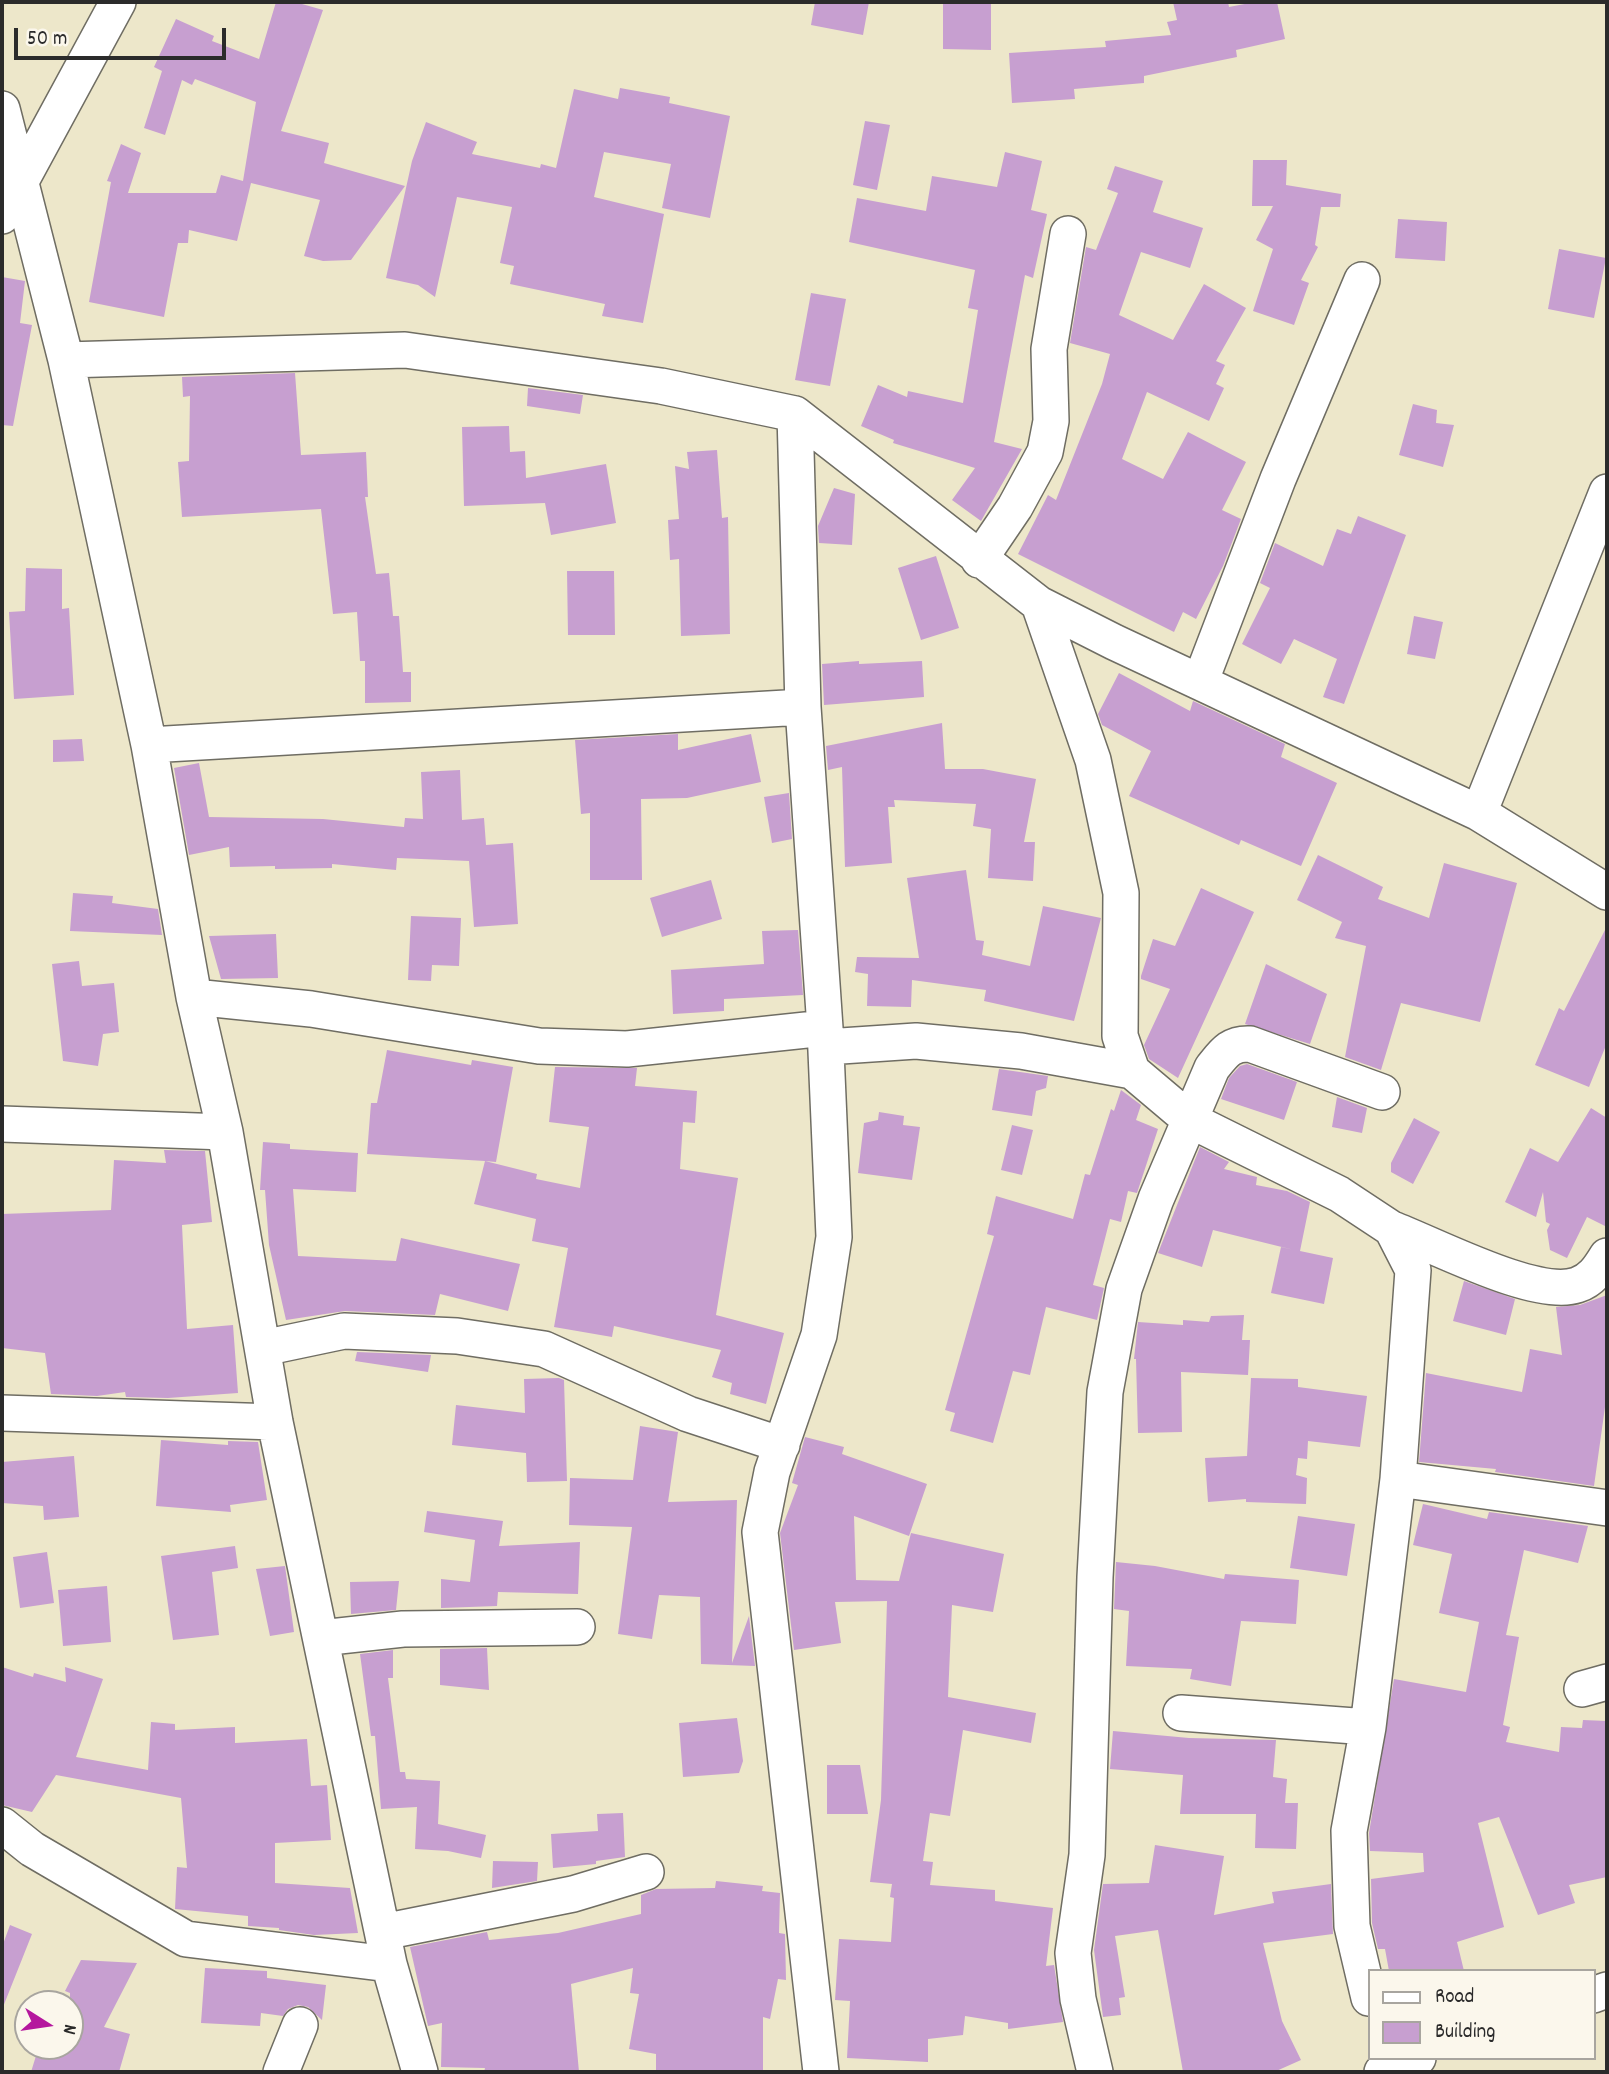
<!DOCTYPE html>
<style>
body{margin:0}
#map{position:relative;width:1609px;height:2074px;overflow:hidden;background:#ede7ca;font-family:Dekko,sans-serif}
canvas{display:block}
.frame{position:absolute;inset:0;border:4px solid #2b2b2b;pointer-events:none}
.legend{position:absolute;left:1368px;top:1969px;width:228px;height:91px;box-sizing:border-box;background:#fbf7ec;border:2px solid #a8a59f;margin:0;padding:9px 12px;list-style:none;font-size:21px;color:#2b2b2b}
.legend li{display:flex;align-items:center;gap:14px;height:35px}
.legend b{width:35px;border:2px solid #a8a59f}
.north{position:absolute;left:14px;top:1990px;width:70px;height:70px;box-sizing:border-box;background:#fbf7ec;border:2px solid #a8a59f;border-radius:50%;rotate:102deg;font-size:19px;font-weight:700;line-height:28px;text-align:center;color:#2b2b2b}
.north::after{content:'';display:block;margin:auto;width:24px;height:32px;background:#b5179e;clip-path:polygon(50% 0,100% 100%,50% 72%,0 100%)}
.scale{position:absolute;left:14px;top:28px;width:212px;height:32px;box-sizing:border-box;border:4px solid #2b2b2b;border-top:0;padding-left:9px;font-size:21px;line-height:24px;white-space:nowrap;color:#2b2b2b;-webkit-text-stroke:5px #fbf7ec;paint-order:stroke}
</style>
<div id="map">
<canvas width="1609" height="2074"></canvas>
<div class="frame"></div>
<ul class="legend">
<li><b style="height:9px;background:#fff"></b>Road</li>
<li><b style="height:19px;background:#c79fd0"></b>Building</li>
</ul>
<div class="north">N</div>
<div class="scale">50 m</div>
</div>
<script>
const ctx = document.querySelector('canvas').getContext('2d');
ctx.lineJoin = 'round';
function fill(path, color) { ctx.fillStyle = color; ctx.fill(path, 'evenodd'); }
function trace(path, color, width, dash) { ctx.strokeStyle = color; ctx.lineWidth = width; ctx.lineCap = dash ? 'butt' : 'round'; ctx.setLineDash(dash || []); ctx.stroke(path); }
const building = new Path2D(`
 M 276,2 L 295,2 L 323,10 L 281,131 L 329,143 L 324,163 L 405,186 L 351,260 L 323,261 L 304,256 L 320,200 L 251,183 L 237,241 L 189,230 L 188,243 L 178,243 L 164,317 L 89,302 L 111,182 L 107,181 L 121,144 L 141,153 L 128,193 L 216,193 L 221,175 L 243,181 L 256,102 L 195,79 L 192,85 L 182,80 L 165,135 L 144,128 L 162,71 L 154,67 L 176,19 L 214,36 L 212,41 L 259,59 Z
 M 815,2 L 869,2 L 863,35 L 811,25 Z
 M 943,2 L 991,2 L 991,50 L 943,49 Z
 M 1173,2 L 1228,2 L 1229,7 L 1255,2 L 1277,2 L 1285,39 L 1236,50 L 1237,57 L 1144,76 L 1144,83 L 1074,89 L 1075,99 L 1012,103 L 1009,53 L 1106,47 L 1105,41 L 1171,35 L 1167,22 L 1177,20 Z
 M 620,88 L 670,97 L 669,103 L 730,116 L 710,218 L 662,208 L 671,164 L 604,152 L 594,197 L 664,214 L 643,323 L 602,316 L 605,304 L 510,284 L 514,266 L 500,263 L 512,207 L 457,197 L 435,297 L 418,285 L 386,278 L 412,161 L 426,122 L 477,142 L 472,154 L 540,168 L 541,164 L 556,168 L 574,89 L 618,99 Z
 M 865,121 L 890,125 L 877,190 L 853,185 Z
 M 1005,152 L 1042,161 L 1031,210 L 1047,214 L 1033,278 L 1025,275 L 994,442 L 1022,449 L 981,521 L 952,500 L 975,468 L 893,443 L 894,440 L 861,426 L 878,385 L 907,397 L 908,391 L 963,403 L 978,310 L 968,308 L 975,270 L 849,242 L 857,198 L 926,211 L 932,176 L 997,187 Z
 M 1253,160 L 1287,160 L 1286,185 L 1341,194 L 1340,207 L 1321,207 L 1315,245 L 1318,247 L 1301,280 L 1309,283 L 1294,325 L 1253,311 L 1273,249 L 1256,240 L 1273,206 L 1252,206 Z
 M 1115,166 L 1163,181 L 1153,212 L 1203,228 L 1190,268 L 1141,252 L 1119,315 L 1173,340 L 1204,284 L 1246,308 L 1216,361 L 1225,365 L 1216,384 L 1224,388 L 1209,421 L 1147,392 L 1122,459 L 1163,479 L 1188,432 L 1246,462 L 1222,510 L 1241,519 L 1223,566 L 1196,619 L 1183,612 L 1174,632 L 1018,554 L 1048,495 L 1056,500 L 1102,384 L 1110,354 L 1070,343 L 1086,247 L 1096,250 L 1118,193 L 1107,189 Z
 M 1398,219 L 1447,222 L 1445,261 L 1395,258 Z
 M 1559,249 L 1606,258 L 1594,318 L 1548,309 Z
 M 2,277 L 25,281 L 20,323 L 32,325 L 13,426 L 2,425 Z
 M 811,293 L 846,299 L 830,386 L 795,380 Z
 M 295,373 L 301,455 L 366,452 L 368,497 L 365,497 L 376,574 L 389,573 L 393,616 L 399,616 L 403,672 L 411,672 L 411,702 L 365,703 L 365,661 L 360,661 L 357,612 L 333,614 L 321,509 L 182,517 L 178,462 L 189,461 L 190,396 L 183,397 L 182,377 Z
 M 528,388 L 583,395 L 580,414 L 527,406 Z
 M 1413,404 L 1437,410 L 1436,423 L 1454,425 L 1443,467 L 1399,455 Z
 M 509,426 L 510,452 L 525,451 L 526,478 L 606,464 L 616,523 L 551,535 L 545,503 L 464,506 L 462,427 Z
 M 717,450 L 722,518 L 728,517 L 730,634 L 681,636 L 679,559 L 670,560 L 668,520 L 679,519 L 675,466 L 689,469 L 687,452 Z
 M 834,488 L 855,494 L 852,545 L 819,543 L 818,526 Z
 M 1358,516 L 1406,535 L 1344,704 L 1323,697 L 1337,659 L 1294,639 L 1281,664 L 1242,644 L 1270,588 L 1260,583 L 1275,543 L 1323,566 L 1337,529 L 1351,534 Z
 M 936,556 L 959,628 L 921,640 L 898,568 Z
 M 26,568 L 62,569 L 62,609 L 69,608 L 74,695 L 14,699 L 9,612 L 25,611 Z
 M 567,571 L 614,571 L 615,635 L 568,635 Z
 M 1414,616 L 1443,622 L 1435,659 L 1407,654 Z
 M 859,661 L 859,664 L 922,661 L 924,697 L 824,705 L 822,664 Z
 M 1119,673 L 1190,711 L 1193,701 L 1285,744 L 1281,757 L 1337,783 L 1301,866 L 1241,840 L 1239,845 L 1129,796 L 1151,751 L 1102,725 L 1098,714 Z
 M 942,723 L 945,769 L 983,769 L 1036,779 L 1024,842 L 1035,842 L 1033,881 L 988,878 L 991,829 L 973,826 L 976,804 L 894,800 L 895,807 L 888,807 L 892,863 L 845,867 L 842,767 L 828,770 L 826,746 Z
 M 678,734 L 678,750 L 751,734 L 761,782 L 687,798 L 641,799 L 642,880 L 590,880 L 590,813 L 581,814 L 575,740 Z
 M 82,739 L 84,761 L 53,762 L 53,740 Z
 M 199,763 L 209,817 L 323,819 L 404,827 L 405,818 L 423,819 L 421,772 L 460,770 L 462,820 L 484,818 L 486,845 L 513,843 L 518,924 L 474,927 L 469,861 L 397,858 L 396,870 L 332,864 L 332,868 L 275,869 L 275,866 L 230,867 L 229,847 L 189,855 L 174,768 Z
 M 789,793 L 792,839 L 772,843 L 764,797 Z
 M 1318,855 L 1383,887 L 1378,899 L 1429,918 L 1444,863 L 1517,883 L 1480,1022 L 1401,1003 L 1381,1070 L 1345,1057 L 1366,946 L 1335,938 L 1342,922 L 1297,900 Z
 M 966,870 L 976,940 L 984,941 L 982,955 L 1030,966 L 1043,906 L 1101,918 L 1074,1021 L 984,1001 L 986,990 L 912,980 L 911,1007 L 867,1006 L 868,974 L 855,972 L 857,957 L 919,958 L 907,878 Z
 M 711,880 L 722,919 L 662,937 L 650,898 Z
 M 1201,888 L 1254,912 L 1178,1078 L 1149,1059 L 1144,1045 L 1170,989 L 1141,979 L 1141,976 L 1153,939 L 1175,946 Z
 M 73,893 L 113,896 L 112,903 L 158,909 L 162,935 L 70,931 Z
 M 411,916 L 461,918 L 459,966 L 432,965 L 431,981 L 408,980 Z
 M 1607,926 L 1607,1043 L 1589,1087 L 1535,1065 L 1559,1008 L 1564,1011 Z
 M 798,930 L 803,995 L 724,999 L 724,1011 L 673,1014 L 671,970 L 764,964 L 762,931 Z
 M 276,934 L 278,978 L 221,979 L 209,936 Z
 M 79,961 L 82,986 L 114,983 L 119,1032 L 103,1034 L 98,1066 L 63,1061 L 52,964 Z
 M 1266,964 L 1327,994 L 1310,1044 L 1245,1024 Z
 M 387,1050 L 471,1065 L 472,1060 L 513,1067 L 496,1162 L 485,1161 L 537,1174 L 536,1179 L 580,1188 L 589,1127 L 549,1122 L 555,1067 L 637,1068 L 635,1086 L 697,1091 L 695,1123 L 683,1122 L 680,1169 L 738,1178 L 716,1315 L 784,1333 L 766,1404 L 730,1394 L 732,1383 L 712,1377 L 721,1350 L 614,1326 L 612,1337 L 554,1327 L 568,1248 L 532,1241 L 536,1219 L 474,1204 L 485,1161 L 367,1154 L 371,1103 L 377,1103 Z
 M 1247,1064 L 1297,1082 L 1284,1120 L 1221,1099 L 1229,1078 L 1240,1066 Z
 M 999,1069 L 1048,1076 L 1046,1088 L 1036,1091 L 1032,1116 L 992,1110 Z
 M 1121,1090 L 1141,1105 L 1136,1120 L 1158,1129 L 1137,1193 L 1128,1191 L 1121,1222 L 1110,1219 L 1093,1285 L 1104,1288 L 1097,1320 L 1046,1307 L 1030,1375 L 1013,1371 L 993,1443 L 950,1431 L 955,1413 L 945,1410 L 994,1236 L 987,1234 L 996,1196 L 1073,1219 L 1085,1174 L 1090,1175 L 1111,1109 L 1114,1111 Z
 M 1337,1097 L 1367,1108 L 1362,1133 L 1332,1127 Z
 M 1591,1108 L 1607,1118 L 1607,1227 L 1587,1217 L 1567,1258 L 1550,1250 L 1547,1230 L 1550,1224 L 1546,1222 L 1543,1192 L 1536,1217 L 1505,1202 L 1530,1148 L 1558,1162 Z
 M 879,1112 L 904,1116 L 903,1125 L 920,1127 L 912,1180 L 858,1173 L 864,1123 L 878,1120 Z
 M 1414,1118 L 1440,1132 L 1413,1184 L 1391,1172 L 1391,1163 Z
 M 1012,1125 L 1033,1130 L 1022,1175 L 1001,1170 Z
 M 263,1142 L 290,1144 L 290,1149 L 358,1153 L 356,1192 L 293,1189 L 298,1256 L 396,1261 L 401,1238 L 520,1264 L 508,1311 L 440,1294 L 435,1315 L 345,1311 L 286,1320 L 269,1245 L 265,1190 L 260,1190 Z
 M 1200,1147 L 1229,1162 L 1224,1169 L 1257,1177 L 1256,1185 L 1287,1191 L 1310,1202 L 1300,1251 L 1333,1258 L 1324,1304 L 1271,1293 L 1281,1247 L 1294,1250 L 1213,1230 L 1202,1267 L 1158,1253 Z
 M 164,1150 L 205,1151 L 212,1222 L 182,1225 L 187,1329 L 233,1325 L 238,1393 L 168,1398 L 126,1397 L 125,1392 L 97,1396 L 51,1394 L 45,1353 L 2,1348 L 2,1214 L 111,1210 L 114,1160 L 166,1163 Z
 M 1464,1281 L 1515,1299 L 1506,1335 L 1453,1321 Z
 M 1607,1295 L 1607,1407 L 1605,1407 L 1594,1486 L 1495,1472 L 1496,1469 L 1419,1462 L 1426,1373 L 1522,1392 L 1530,1349 L 1562,1355 L 1556,1307 L 1580,1305 Z
 M 1244,1315 L 1242,1340 L 1250,1340 L 1248,1375 L 1181,1372 L 1182,1432 L 1138,1433 L 1136,1359 L 1134,1359 L 1138,1322 L 1183,1325 L 1183,1320 L 1209,1322 L 1211,1316 Z
 M 357,1352 L 431,1355 L 428,1372 L 355,1361 Z
 M 559,1378 L 564,1380 L 567,1481 L 527,1482 L 526,1453 L 452,1445 L 456,1405 L 525,1413 L 524,1379 Z
 M 1251,1378 L 1298,1379 L 1298,1387 L 1367,1396 L 1360,1447 L 1308,1441 L 1307,1459 L 1298,1458 L 1296,1475 L 1307,1478 L 1306,1504 L 1246,1502 L 1246,1499 L 1208,1502 L 1205,1458 L 1247,1456 Z
 M 640,1426 L 678,1432 L 668,1502 L 737,1500 L 732,1663 L 749,1616 L 755,1666 L 701,1664 L 700,1597 L 659,1595 L 652,1639 L 618,1634 L 632,1527 L 569,1525 L 570,1478 L 633,1480 Z
 M 805,1437 L 844,1447 L 842,1454 L 927,1484 L 909,1536 L 854,1516 L 856,1580 L 899,1581 L 911,1533 L 1004,1554 L 993,1612 L 952,1605 L 948,1697 L 1036,1713 L 1031,1743 L 963,1730 L 950,1816 L 930,1813 L 923,1861 L 933,1862 L 930,1885 L 995,1890 L 995,1901 L 1053,1908 L 1046,1966 L 1054,1965 L 1063,2022 L 1008,2029 L 1008,2023 L 965,2016 L 963,2035 L 928,2039 L 928,2062 L 847,2058 L 850,2001 L 835,2000 L 839,1939 L 891,1942 L 894,1898 L 890,1897 L 892,1884 L 870,1882 L 881,1800 L 887,1601 L 835,1602 L 841,1643 L 794,1650 L 780,1533 L 798,1485 L 792,1483 Z
 M 161,1440 L 228,1445 L 228,1441 L 258,1442 L 267,1500 L 230,1505 L 231,1512 L 156,1506 Z
 M 74,1456 L 79,1517 L 44,1520 L 43,1506 L 2,1503 L 2,1462 Z
 M 1423,1504 L 1487,1519 L 1489,1512 L 1588,1526 L 1578,1563 L 1524,1550 L 1506,1635 L 1519,1637 L 1503,1725 L 1510,1727 L 1506,1742 L 1559,1752 L 1561,1727 L 1582,1728 L 1583,1720 L 1607,1721 L 1607,1877 L 1569,1885 L 1575,1903 L 1538,1915 L 1499,1817 L 1478,1823 L 1504,1927 L 1457,1942 L 1464,1971 L 1389,1971 L 1385,1949 L 1378,1949 L 1372,1923 L 1371,1879 L 1424,1872 L 1423,1853 L 1370,1851 L 1369,1833 L 1394,1679 L 1466,1692 L 1479,1622 L 1439,1613 L 1452,1554 L 1413,1545 Z
 M 427,1511 L 503,1521 L 499,1546 L 580,1542 L 578,1594 L 498,1592 L 497,1606 L 441,1608 L 441,1579 L 470,1582 L 475,1540 L 424,1532 Z
 M 1298,1516 L 1355,1524 L 1347,1576 L 1290,1568 Z
 M 235,1546 L 238,1568 L 212,1572 L 219,1635 L 173,1640 L 161,1556 Z
 M 47,1552 L 54,1603 L 20,1608 L 13,1557 Z
 M 1116,1562 L 1155,1566 L 1224,1579 L 1225,1574 L 1299,1580 L 1296,1624 L 1241,1621 L 1231,1686 L 1190,1679 L 1192,1669 L 1126,1666 L 1129,1611 L 1114,1609 Z
 M 285,1566 L 294,1632 L 270,1636 L 256,1569 Z
 M 399,1581 L 396,1610 L 351,1614 L 350,1582 Z
 M 107,1586 L 111,1642 L 63,1646 L 58,1590 Z
 M 487,1648 L 489,1690 L 440,1685 L 440,1649 Z
 M 393,1650 L 393,1678 L 388,1678 L 400,1772 L 405,1772 L 406,1779 L 440,1781 L 438,1824 L 486,1835 L 481,1858 L 448,1851 L 415,1849 L 417,1807 L 381,1809 L 375,1736 L 371,1736 L 360,1654 Z
 M 2,1667 L 33,1677 L 34,1673 L 66,1682 L 65,1667 L 103,1679 L 76,1757 L 148,1770 L 151,1722 L 175,1724 L 175,1730 L 235,1727 L 235,1743 L 307,1739 L 311,1786 L 327,1785 L 331,1840 L 275,1843 L 275,1883 L 350,1888 L 358,1933 L 314,1935 L 279,1930 L 279,1928 L 248,1926 L 248,1916 L 175,1909 L 177,1867 L 187,1868 L 181,1798 L 56,1775 L 32,1812 L 2,1805 Z
 M 737,1718 L 743,1761 L 739,1773 L 683,1777 L 679,1723 Z
 M 1113,1731 L 1189,1738 L 1276,1740 L 1273,1777 L 1287,1779 L 1285,1803 L 1298,1803 L 1296,1849 L 1255,1848 L 1256,1814 L 1180,1814 L 1183,1775 L 1110,1769 Z
 M 827,1765 L 860,1765 L 868,1814 L 827,1814 Z
 M 623,1813 L 625,1857 L 596,1861 L 596,1864 L 553,1868 L 551,1834 L 598,1831 L 597,1814 Z
 M 1155,1845 L 1224,1856 L 1214,1915 L 1274,1903 L 1272,1892 L 1331,1884 L 1333,1934 L 1263,1943 L 1282,2021 L 1301,2060 L 1274,2072 L 1183,2072 L 1158,1930 L 1115,1936 L 1125,1997 L 1119,1998 L 1121,2015 L 1103,2017 L 1094,1950 L 1103,1884 L 1149,1883 Z
 M 493,1861 L 538,1862 L 537,1881 L 492,1888 Z
 M 716,1881 L 763,1886 L 762,1891 L 780,1893 L 779,1933 L 785,1934 L 786,1980 L 778,1979 L 770,2019 L 763,2017 L 763,2072 L 656,2072 L 656,2054 L 629,2049 L 639,1994 L 630,1993 L 633,1968 L 571,1984 L 579,2072 L 484,2072 L 485,2068 L 441,2067 L 442,2023 L 428,2026 L 410,1947 L 487,1932 L 489,1940 L 558,1933 L 641,1914 L 641,1895 L 656,1889 L 715,1888 Z
 M 10,1925 L 32,1934 L 3,2007 L 2,1947 Z
 M 81,1960 L 137,1963 L 104,2027 L 130,2034 L 119,2072 L 31,2072 L 39,2046 L 70,2046 L 70,1993 L 65,1991 Z
 M 205,1968 L 267,1971 L 267,1978 L 326,1985 L 322,2020 L 308,2007 L 298,2005 L 288,2009 L 283,2016 L 261,2013 L 260,2026 L 201,2023 Z`);
const minor = new Path2D(`
 M 2,109 L 66,360 L 149,745 L 194,997 L 225,1132 L 275,1422 L 389,1964 L 420,2072
 M 2,216 L 118,2
 M 66,360 L 405,350 L 661,386 L 795,414 L 1039,604 L 1114,642 L 1479,813 L 1607,892
 M 795,414 L 803,707 L 825,1028 L 834,1237 L 819,1335 L 772,1472 L 760,1532 L 821,2072
 M 979,560 L 1015,507 L 1045,452 L 1051,421 L 1049,349 L 1068,234
 M 1039,604 L 1093,760 L 1121,893 L 1120,1036 L 1132,1071 L 1190,1120 L 1339,1194 L 1392,1229 L 1413,1270 L 1398,1479 L 1368,1727 L 1349,1831 L 1352,1926 L 1369,1998
 M 1201,680 L 1278,479 L 1362,280
 M 149,745 L 803,707
 M 1479,813 L 1607,492
 M 194,997 L 311,1009 L 539,1046 L 627,1049 L 825,1028
 M 826,1047 L 916,1041 L 1021,1051 L 1132,1071
 M 2,1124 L 225,1132
 M 1392,1229 C 1435,1245 1536,1299 1577,1285 C 1592,1280 1599,1269 1607,1256
 M 263,1348 L 344,1331 L 457,1336 L 544,1349 L 688,1414 L 782,1445
 M 2,1413 L 275,1422
 M 1398,1479 L 1607,1508
 M 321,1638 L 403,1629 L 577,1627
 M 1582,1689 L 1607,1682
 M 1181,1713 L 1368,1727
 M 2,1825 L 32,1849 L 186,1939 L 389,1964
 M 383,1932 L 573,1894 L 646,1872
 M 1593,1995 L 1607,1990
 M 281,2072 L 300,2025
 M 1095,2072 L 1078,1999 L 1073,1953 L 1087,1855 L 1095,1577 L 1105,1392 L 1124,1289 L 1156,1199 L 1212,1068 C 1224,1053 1230,1043 1250,1044 L 1382,1092
 M 1382,2072 L 1418,2058`);
fill(building, '#c79fd0');
trace(minor, '#6f6d63', 38);
trace(minor, '#fff', 35);
</script>
